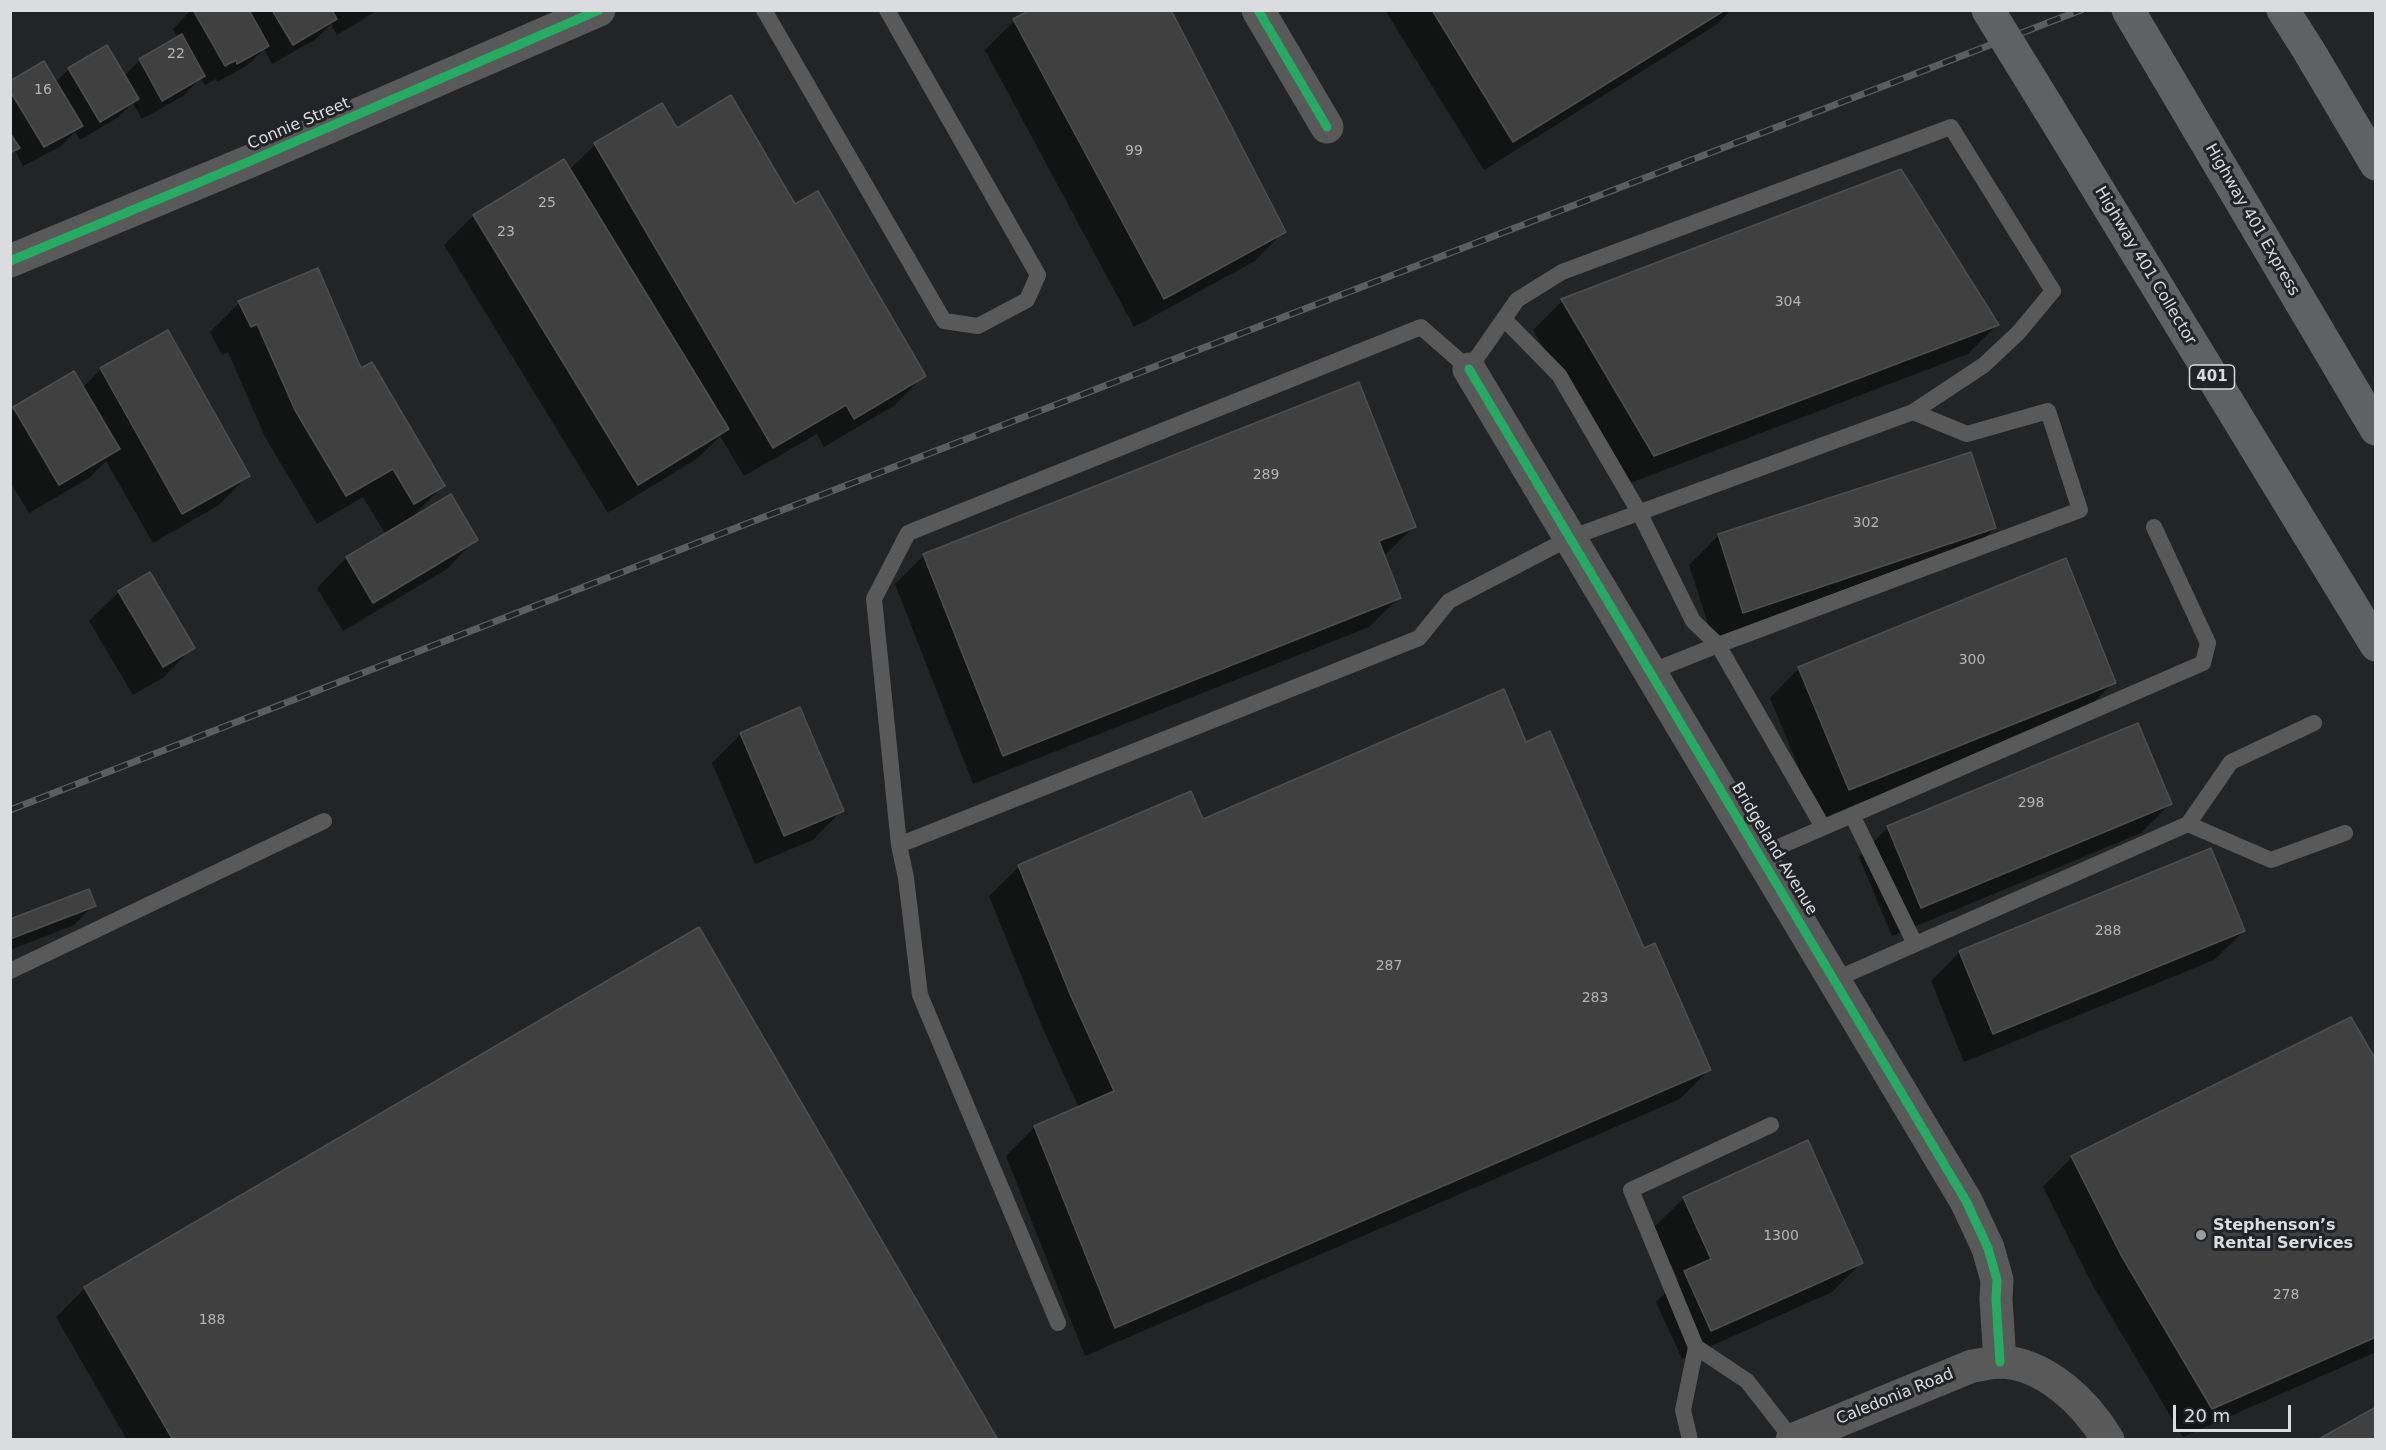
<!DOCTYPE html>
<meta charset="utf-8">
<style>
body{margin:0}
#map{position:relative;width:2386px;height:1450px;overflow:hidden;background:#232425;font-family:"DejaVu Sans",sans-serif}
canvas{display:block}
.frame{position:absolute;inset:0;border:12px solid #dbdcde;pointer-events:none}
.scale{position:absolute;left:2173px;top:1405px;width:118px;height:27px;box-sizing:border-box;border:3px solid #dbdcde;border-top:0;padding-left:8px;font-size:18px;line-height:21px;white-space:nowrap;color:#dbdcde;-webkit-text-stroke:4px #222326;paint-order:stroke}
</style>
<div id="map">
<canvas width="2386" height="1450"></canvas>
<div class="frame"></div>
<div class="scale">20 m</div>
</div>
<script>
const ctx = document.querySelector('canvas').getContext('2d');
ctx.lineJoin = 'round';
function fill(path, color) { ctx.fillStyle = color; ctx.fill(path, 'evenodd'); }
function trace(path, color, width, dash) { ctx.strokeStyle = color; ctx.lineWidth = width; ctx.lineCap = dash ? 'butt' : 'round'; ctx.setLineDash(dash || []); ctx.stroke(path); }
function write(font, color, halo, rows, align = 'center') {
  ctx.font = font + ' "DejaVu Sans",sans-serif'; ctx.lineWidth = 6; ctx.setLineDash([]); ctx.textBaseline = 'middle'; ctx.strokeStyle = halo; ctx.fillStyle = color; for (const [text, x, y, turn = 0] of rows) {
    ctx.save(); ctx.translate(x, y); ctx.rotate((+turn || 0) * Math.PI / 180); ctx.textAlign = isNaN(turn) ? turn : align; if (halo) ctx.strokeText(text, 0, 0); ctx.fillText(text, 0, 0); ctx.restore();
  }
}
const shadow = new Path2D(`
 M 191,10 L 378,10 L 337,35 L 331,24 L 316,39 L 272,64 L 264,49 L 248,65 L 217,82 L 216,79 L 205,85 L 201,78 L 183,96 L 142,119 L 133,103 L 117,118 L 80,140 L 75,132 L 61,146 L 23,166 L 15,151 L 10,155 L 10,82 L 55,83 L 69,69 L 124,76 L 140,60 L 178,38 L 173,29 Z
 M 1385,10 L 1731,10 L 1716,25 L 1484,170 Z
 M 1014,21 L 1284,231 L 1255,261 L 1134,327 L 985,50 Z
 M 676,130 L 795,206 L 924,375 L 895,405 L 824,447 L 817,434 L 744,476 L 720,436 L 698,458 L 608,513 L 444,245 L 473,216 L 563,161 L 569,170 L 595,145 Z
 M 1901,171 L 1997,325 L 1968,354 L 1625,485 L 1533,330 L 1562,301 Z
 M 239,303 L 360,370 L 443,486 L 410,519 L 476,539 L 447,569 L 343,631 L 317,588 L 346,558 L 386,535 L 363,497 L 317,524 L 266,439 L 228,352 L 222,355 L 210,332 Z
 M 101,369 L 248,475 L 219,505 L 153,543 L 106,461 L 89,478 L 29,513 L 10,482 L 10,412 L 74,373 L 82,388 Z
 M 1970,454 L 1995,528 L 1965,557 L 1714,642 L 1689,565 L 1718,536 Z
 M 1415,526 L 1383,557 L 1399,598 L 1369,627 L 973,784 L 895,584 L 924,555 Z
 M 119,592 L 193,647 L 164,677 L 133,695 L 89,621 Z
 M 1799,668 L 2114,682 L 2085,711 L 1820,819 L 1770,698 Z
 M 741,734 L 842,810 L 813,840 L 755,864 L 712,763 Z
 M 1525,744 L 1709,1070 L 1680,1099 L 1085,1356 L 1006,1156 L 1035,1127 L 1079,1108 L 1041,1024 L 989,896 L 1019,867 Z
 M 2170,804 L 2141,833 L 1892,936 L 1859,857 L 1888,827 Z
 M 94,905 L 74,925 L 10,950 L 10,921 Z
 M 2244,931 L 2214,960 L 1964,1062 L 1931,981 L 1960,952 Z
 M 2376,1063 L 2376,1352 L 2183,1437 L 2092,1284 L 2043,1187 L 2072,1157 Z
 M 1684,1198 L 1861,1263 L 1832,1292 L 1682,1359 L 1656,1302 L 1678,1280 L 1654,1227 Z
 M 85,1288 L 996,1440 L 127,1440 L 56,1317 Z`);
const building = new Path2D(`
 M 193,10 L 249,10 L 269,46 L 237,64 L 236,60 L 225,66 Z
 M 272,10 L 332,10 L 337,19 L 293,45 Z
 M 1030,10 L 1171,10 L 1286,232 L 1164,299 L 1013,19 Z
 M 1432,10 L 1725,10 L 1513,142 Z
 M 182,34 L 205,76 L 162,101 L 139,59 Z
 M 107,45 L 139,99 L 100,122 L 68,68 Z
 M 44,61 L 83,126 L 44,147 L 10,91 L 10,81 Z
 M 731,95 L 795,204 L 818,191 L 926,376 L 854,419 L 846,405 L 773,448 L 594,143 L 662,103 L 677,128 Z
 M 10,133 L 20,148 L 10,153 Z
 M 564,159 L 729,429 L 638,485 L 473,215 Z
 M 1901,169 L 1999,325 L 1654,456 L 1561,299 Z
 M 318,268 L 361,368 L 372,362 L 445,486 L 414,504 L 393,469 L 346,496 L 295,410 L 257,324 L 251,327 L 238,301 Z
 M 168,330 L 250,476 L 182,514 L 100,368 Z
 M 74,371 L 120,449 L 59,485 L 13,407 Z
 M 1359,382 L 1416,527 L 1379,541 L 1401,598 L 1003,756 L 923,554 Z
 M 1971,452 L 1996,528 L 1743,613 L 1718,534 Z
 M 451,494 L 478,540 L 373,603 L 346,557 Z
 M 2066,558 L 2116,683 L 1849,790 L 1798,667 Z
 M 150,572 L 195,648 L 163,667 L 118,591 Z
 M 1504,689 L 1526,742 L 1550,731 L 1644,948 L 1655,943 L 1711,1070 L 1115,1328 L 1034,1126 L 1114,1091 L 1070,994 L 1018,865 L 1191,791 L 1203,819 Z
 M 800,707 L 844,811 L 784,836 L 740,733 Z
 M 2138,723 L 2172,804 L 1921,908 L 1887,826 Z
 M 2211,848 L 2245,931 L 1993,1034 L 1959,951 Z
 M 89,889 L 96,906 L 10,939 L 10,919 Z
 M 699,927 L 998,1440 L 173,1440 L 84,1287 Z
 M 2351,1017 L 2376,1060 L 2376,1337 L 2212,1409 L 2121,1255 L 2071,1156 Z
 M 1808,1140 L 1863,1263 L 1711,1331 L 1684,1271 L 1711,1259 L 1683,1197 Z
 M 2376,1407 L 2376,1440 L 2317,1440 Z`);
const service = new Path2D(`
 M 764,10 L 944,321 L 978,326 L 1027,300 L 1038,275 L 887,10
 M 1504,319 L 1559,375 L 1639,512 L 1693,621 L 1718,645 L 2080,510 L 2048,411 L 1967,434 L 1913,412 L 1570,538 L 1449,601 L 1419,638 L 899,845 L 874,599 L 908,533 L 1421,327 L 1469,369 L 1517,300 L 1562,272 L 1951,127 L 2053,291 L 2019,332 L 1984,365 L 1913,412
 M 1650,672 L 1718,645 L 1823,827
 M 1852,815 L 1915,944
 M 2188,824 L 2231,762 L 2314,723
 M 899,845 L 906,878 L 920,995 L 1058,1323
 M 1760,855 L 2203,663 L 2208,643 L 2154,527
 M 10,971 L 324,821
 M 1834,980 L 2188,824 L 2271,860 L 2345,833
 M 1771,1125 L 1631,1190 L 1696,1347 L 1747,1381 L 1793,1440
 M 1690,1440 L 1683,1410 L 1696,1347`);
const minor = new Path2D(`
 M 1258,10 L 1327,127
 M 10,261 L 248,162 L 599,10
 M 1469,369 L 1966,1201 L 1988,1248 L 1997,1280 L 1996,1299 L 2000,1362`);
const tertiary = new Path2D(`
 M 1792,1440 L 1972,1366 C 1981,1365 1991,1362 2000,1362 C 2045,1363 2086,1403 2108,1440`);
const motorway = new Path2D(`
 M 2128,10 L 2376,429
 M 2283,10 L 2309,51 L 2376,164
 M 2049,109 L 2376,645`);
const rail = new Path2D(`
 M 10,810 L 746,524 L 2081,10`);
const motorwayBridge = new Path2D(`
 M 1988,10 L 2049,109`);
const cycleway = new Path2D(`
 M 1258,10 L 1327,127
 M 10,261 L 248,162 L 599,10
 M 1469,369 L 1966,1201 L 1988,1248 L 1997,1280 L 1996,1299 L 2000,1362`);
const markers = [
 [2201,1235,6,"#9b9c9d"]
];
const numberNames = [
 ["22",176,54],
 ["16",43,90],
 ["99",1134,151],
 ["25",547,203],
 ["23",506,232],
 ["304",1788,302],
 ["289",1266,475],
 ["302",1866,523],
 ["300",1972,660],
 ["298",2031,803],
 ["288",2108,931],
 ["287",1389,966],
 ["283",1595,998],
 ["1300",1781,1236],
 ["278",2286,1295],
 ["188",212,1320]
];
const shields = [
 [2212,377,45]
];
const shieldNames = [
 ["401",2212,377]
];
const streetNames = [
 ["Connie Street",299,124,-23],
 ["Highway 401 Express",2252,220,60],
 ["Highway 401 Collector",2145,266,59],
 ["Bridgeland Avenue",1774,849,59],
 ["Caledonia Road",1895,1397,-22]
];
const poiNames = [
 ["Stephenson’s",2213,1226],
 ["Rental Services",2213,1244]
];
fill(shadow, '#0007');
fill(building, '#404041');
trace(building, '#4e4e4f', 1.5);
trace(service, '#59595a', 16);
trace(minor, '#59595a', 33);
trace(tertiary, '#59595a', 33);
trace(motorway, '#606162', 33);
trace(rail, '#5d5d5e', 7);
trace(rail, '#222326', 4.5, [14]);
trace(motorwayBridge, '#606162', 33);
trace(cycleway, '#26ab63', 9);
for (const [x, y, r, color] of markers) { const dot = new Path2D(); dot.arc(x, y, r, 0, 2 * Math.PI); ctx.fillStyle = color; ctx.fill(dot); trace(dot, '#222326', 2); }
write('14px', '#b4b5b7', null, numberNames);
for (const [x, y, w] of shields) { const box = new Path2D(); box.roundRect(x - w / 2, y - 12, w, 24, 4.5); ctx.fillStyle = '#222326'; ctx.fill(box); trace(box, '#dbdcde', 1.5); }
write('bold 15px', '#dbdcde', null, shieldNames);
write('16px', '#dbdcde', '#222326', streetNames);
write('bold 16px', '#dbdcde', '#222326', poiNames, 'left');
</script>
